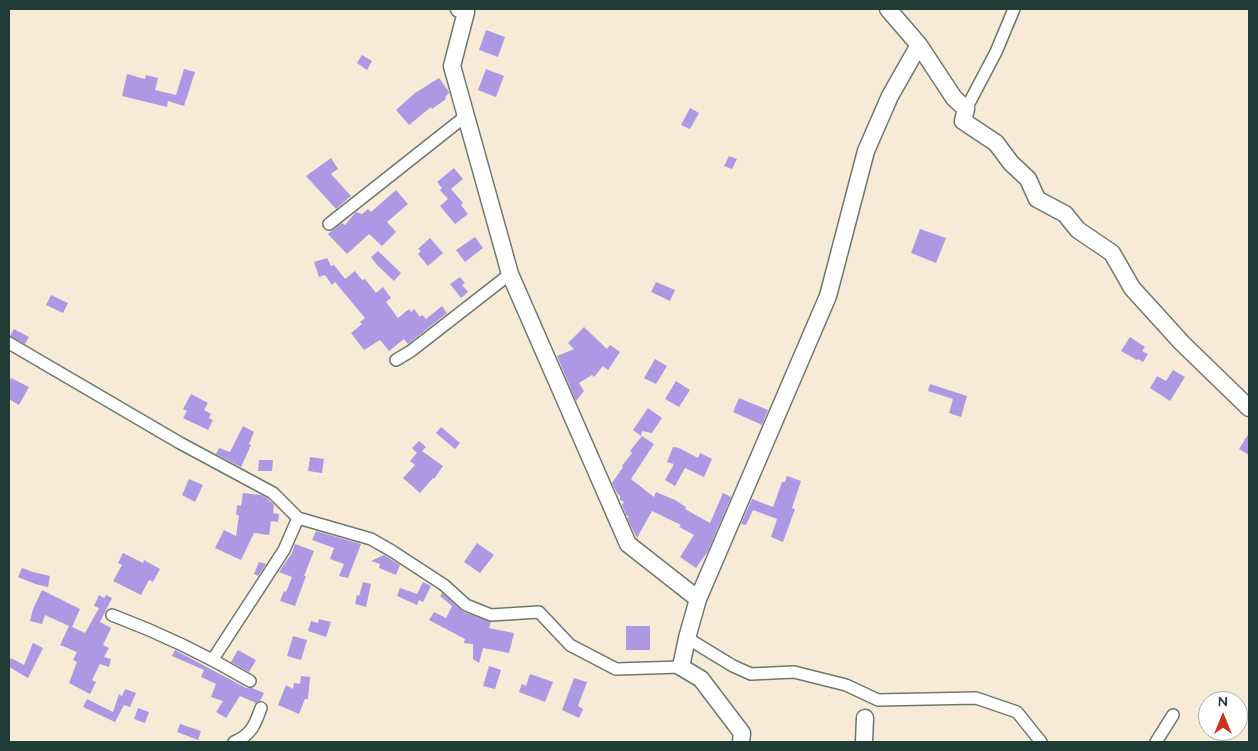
<!DOCTYPE html>
<style>
body{margin:0}
#map{position:relative;width:1258px;height:751px;overflow:hidden;background:#f7ead7;font-family:"Architects Daughter",sans-serif}
canvas{display:block}
.frame{position:absolute;inset:0;border:10px solid #1f3d34;pointer-events:none}
.north{position:absolute;left:1198px;top:691px;width:50px;height:50px;box-sizing:border-box;background:#fff;border:1px solid #a5b1ae;border-radius:50%;rotate:0deg;font-size:14px;font-weight:700;line-height:20px;text-align:center;color:#1f3d34}
.north::after{content:'';display:block;margin:auto;width:18px;height:22px;background:#c8321e;clip-path:polygon(50% 0,100% 100%,50% 72%,0 100%)}
</style>
<div id="map">
<canvas width="1258" height="751"></canvas>
<div class="frame"></div>
<div class="north">N</div>
</div>
<script>
const ctx = document.querySelector('canvas').getContext('2d');
ctx.lineJoin = 'round';
function fill(path, color) { ctx.fillStyle = color; ctx.fill(path, 'evenodd'); }
function trace(path, color, width, dash) { ctx.strokeStyle = color; ctx.lineWidth = width; ctx.lineCap = dash ? 'butt' : 'round'; ctx.setLineDash(dash || []); ctx.stroke(path); }
const building = new Path2D(`
 M 486,30 L 505,37 L 498,57 L 479,50 Z
 M 362,55 L 372,61 L 367,70 L 357,63 Z
 M 184,69 L 195,72 L 184,106 L 168,101 L 167,107 L 122,96 L 127,74 L 145,79 L 146,75 L 158,78 L 155,90 L 176,95 Z
 M 486,69 L 504,76 L 496,97 L 478,90 Z
 M 439,78 L 449,92 L 449,93 L 445,97 L 446,99 L 432,109 L 431,107 L 409,125 L 396,110 L 415,93 Z
 M 690,108 L 699,113 L 690,129 L 681,125 Z
 M 729,156 L 737,159 L 732,169 L 724,166 Z
 M 331,158 L 338,169 L 331,174 L 351,196 L 336,209 L 306,176 Z
 M 454,168 L 463,179 L 451,189 L 463,203 L 461,205 L 468,214 L 455,224 L 440,206 L 448,199 L 440,190 L 442,188 L 437,182 Z
 M 396,190 L 408,204 L 387,222 L 396,232 L 382,246 L 369,234 L 347,254 L 328,234 L 342,223 L 345,225 L 356,212 L 362,214 L 368,209 L 371,212 Z
 M 920,229 L 946,238 L 936,263 L 911,253 Z
 M 475,237 L 483,248 L 465,262 L 456,250 Z
 M 430,238 L 443,253 L 428,266 L 418,254 L 421,251 L 418,249 Z
 M 378,251 L 401,273 L 394,281 L 377,265 L 371,257 Z
 M 327,258 L 331,266 L 334,265 L 345,279 L 355,271 L 362,280 L 365,279 L 376,293 L 383,287 L 391,298 L 386,302 L 398,318 L 409,309 L 411,312 L 414,309 L 420,317 L 422,315 L 426,319 L 442,306 L 447,313 L 408,344 L 404,339 L 389,351 L 380,340 L 364,350 L 351,333 L 362,324 L 360,322 L 365,318 L 335,282 L 332,285 L 325,275 L 319,277 L 314,262 Z
 M 460,277 L 465,283 L 462,285 L 468,292 L 461,298 L 450,284 Z
 M 656,282 L 675,290 L 670,301 L 651,292 Z
 M 51,295 L 68,303 L 63,313 L 46,305 Z
 M 584,327 L 607,349 L 610,345 L 620,352 L 608,370 L 603,366 L 594,377 L 592,375 L 579,383 L 584,391 L 576,401 L 557,356 L 574,349 L 568,343 Z
 M 14,329 L 29,337 L 25,344 L 10,336 Z
 M 1130,337 L 1145,347 L 1142,351 L 1148,354 L 1143,362 L 1138,359 L 1137,360 L 1121,351 Z
 M 655,359 L 667,366 L 656,384 L 644,378 Z
 M 1173,370 L 1185,377 L 1170,401 L 1150,388 L 1157,376 L 1166,381 Z
 M 11,378 L 29,387 L 19,405 L 9,399 L 9,382 Z
 M 676,381 L 690,390 L 679,407 L 665,399 Z
 M 930,384 L 967,396 L 961,417 L 949,413 L 953,399 L 928,391 Z
 M 191,394 L 208,403 L 204,410 L 211,414 L 209,418 L 213,420 L 208,430 L 183,418 L 187,411 L 183,409 Z
 M 739,398 L 768,410 L 762,425 L 733,412 Z
 M 648,408 L 662,418 L 652,433 L 642,431 L 641,436 L 633,430 Z
 M 243,426 L 254,432 L 249,444 L 251,445 L 241,467 L 216,454 L 219,448 L 230,452 Z
 M 441,427 L 460,443 L 455,449 L 436,433 Z
 M 1249,433 L 1249,455 L 1239,449 Z
 M 642,436 L 654,444 L 631,479 L 654,497 L 656,492 L 675,500 L 686,507 L 685,509 L 710,523 L 723,493 L 731,497 L 708,551 L 696,568 L 680,557 L 694,535 L 679,527 L 681,525 L 652,511 L 637,538 L 627,518 L 629,517 L 626,515 L 622,505 L 624,502 L 620,500 L 620,496 L 617,493 L 612,483 L 623,467 L 622,466 L 632,453 L 630,451 Z
 M 419,441 L 426,447 L 422,451 L 443,466 L 434,479 L 433,478 L 420,493 L 403,478 L 415,465 L 410,461 L 417,453 L 412,448 Z
 M 673,447 L 679,448 L 698,458 L 700,453 L 712,459 L 704,477 L 685,468 L 675,486 L 665,480 L 674,464 L 667,462 Z
 M 310,457 L 324,459 L 322,473 L 308,471 Z
 M 259,460 L 273,460 L 272,471 L 258,471 Z
 M 787,476 L 801,481 L 792,508 L 795,509 L 783,542 L 771,537 L 777,519 L 753,510 L 746,525 L 741,524 L 752,499 L 773,507 L 782,482 L 785,482 Z
 M 189,479 L 203,485 L 195,502 L 182,495 Z
 M 243,493 L 261,495 L 268,499 L 274,505 L 273,513 L 279,514 L 278,522 L 271,521 L 269,535 L 254,533 L 241,560 L 215,548 L 224,530 L 236,536 L 239,515 L 236,515 L 237,505 L 241,506 Z
 M 316,531 L 361,544 L 348,578 L 339,576 L 344,564 L 330,559 L 334,548 L 312,540 Z
 M 477,543 L 494,555 L 480,573 L 464,562 Z
 M 295,544 L 314,551 L 304,576 L 306,576 L 295,606 L 280,601 L 284,591 L 286,592 L 292,577 L 279,572 L 292,553 Z
 M 123,553 L 143,563 L 144,560 L 160,569 L 153,582 L 149,580 L 141,595 L 113,581 L 122,565 L 118,563 Z
 M 384,555 L 400,565 L 396,575 L 379,568 L 380,564 L 371,561 Z
 M 259,562 L 266,564 L 258,576 L 254,574 Z
 M 22,568 L 33,572 L 50,576 L 48,587 L 35,584 L 18,577 Z
 M 363,582 L 371,584 L 366,607 L 355,604 L 357,595 L 359,596 Z
 M 423,582 L 431,586 L 423,602 L 419,600 L 417,605 L 397,596 L 400,588 L 417,594 Z
 M 42,590 L 80,609 L 72,627 L 85,633 L 99,608 L 94,606 L 99,595 L 104,598 L 106,595 L 112,598 L 100,622 L 111,628 L 103,645 L 109,648 L 104,657 L 111,659 L 109,667 L 100,664 L 92,680 L 96,682 L 90,694 L 69,683 L 77,662 L 73,660 L 77,652 L 60,645 L 69,626 L 45,615 L 42,624 L 30,621 L 33,609 Z
 M 442,593 L 463,612 L 491,622 L 489,628 L 514,633 L 509,653 L 483,648 L 479,663 L 473,659 L 473,644 L 464,643 L 465,639 L 429,620 L 434,612 L 446,618 L 452,606 L 440,596 Z
 M 319,619 L 331,622 L 326,637 L 308,631 L 311,621 L 318,623 Z
 M 626,626 L 650,626 L 650,650 L 626,650 Z
 M 293,636 L 307,640 L 301,660 L 287,656 Z
 M 33,643 L 43,648 L 28,678 L 9,667 L 9,662 L 11,658 L 24,665 Z
 M 175,650 L 246,688 L 252,688 L 264,693 L 260,701 L 256,703 L 240,696 L 226,718 L 216,712 L 223,701 L 211,697 L 216,684 L 201,677 L 204,670 L 172,656 Z
 M 238,650 L 256,660 L 249,672 L 231,662 Z
 M 489,666 L 501,670 L 495,689 L 483,686 Z
 M 530,674 L 553,682 L 545,702 L 519,692 L 522,684 L 526,686 Z
 M 301,676 L 310,677 L 308,699 L 305,699 L 299,714 L 278,705 L 286,685 L 293,689 L 294,683 L 300,684 Z
 M 574,678 L 587,682 L 578,706 L 583,709 L 579,718 L 562,710 Z
 M 125,689 L 136,693 L 130,707 L 124,705 L 115,722 L 83,707 L 87,699 L 113,712 L 119,694 L 122,696 Z
 M 138,708 L 149,712 L 145,723 L 134,719 Z
 M 180,724 L 201,731 L 198,740 L 177,732 Z`);
const street = new Path2D(`
 M 966,109 L 996,52 L 1014,9
 M 329,224 L 467,115
 M 9,343 L 180,443 L 273,493 L 298,518 L 371,539 L 392,551 L 444,585 L 466,605 L 491,615 L 539,612 L 570,645 L 616,669 L 681,667
 M 396,360 L 411,351 L 510,274
 M 112,615 C 160,633 206,655 250,681
 M 687,638 L 733,666 L 751,674 L 794,672 L 846,685 L 878,700 L 976,698 L 1017,712 L 1041,742
 M 213,659 L 284,550 L 298,518
 M 234,742 C 251,735 255,725 261,708
 M 1156,742 L 1173,715`);
const secondary = new Path2D(`
 M 459,9 L 466,12 L 452,66 L 510,274 L 628,544 L 698,599
 M 888,9 L 919,45 L 954,98 L 966,109 L 963,121 L 996,143 L 1011,163 L 1028,179 L 1037,199 L 1065,214 L 1078,230 L 1112,253 L 1132,288 L 1182,343 L 1249,408
 M 741,742 L 742,733 L 701,679 L 681,667 L 687,638 L 698,599 L 828,296 L 866,151 L 890,96 L 919,45
 M 864,742 L 865,718`);
fill(building, '#af98e3');
trace(street, '#6b7a6d', 14);
trace(secondary, '#6b7a6d', 19);
trace(street, '#fff', 11);
trace(secondary, '#fff', 16);
</script>
